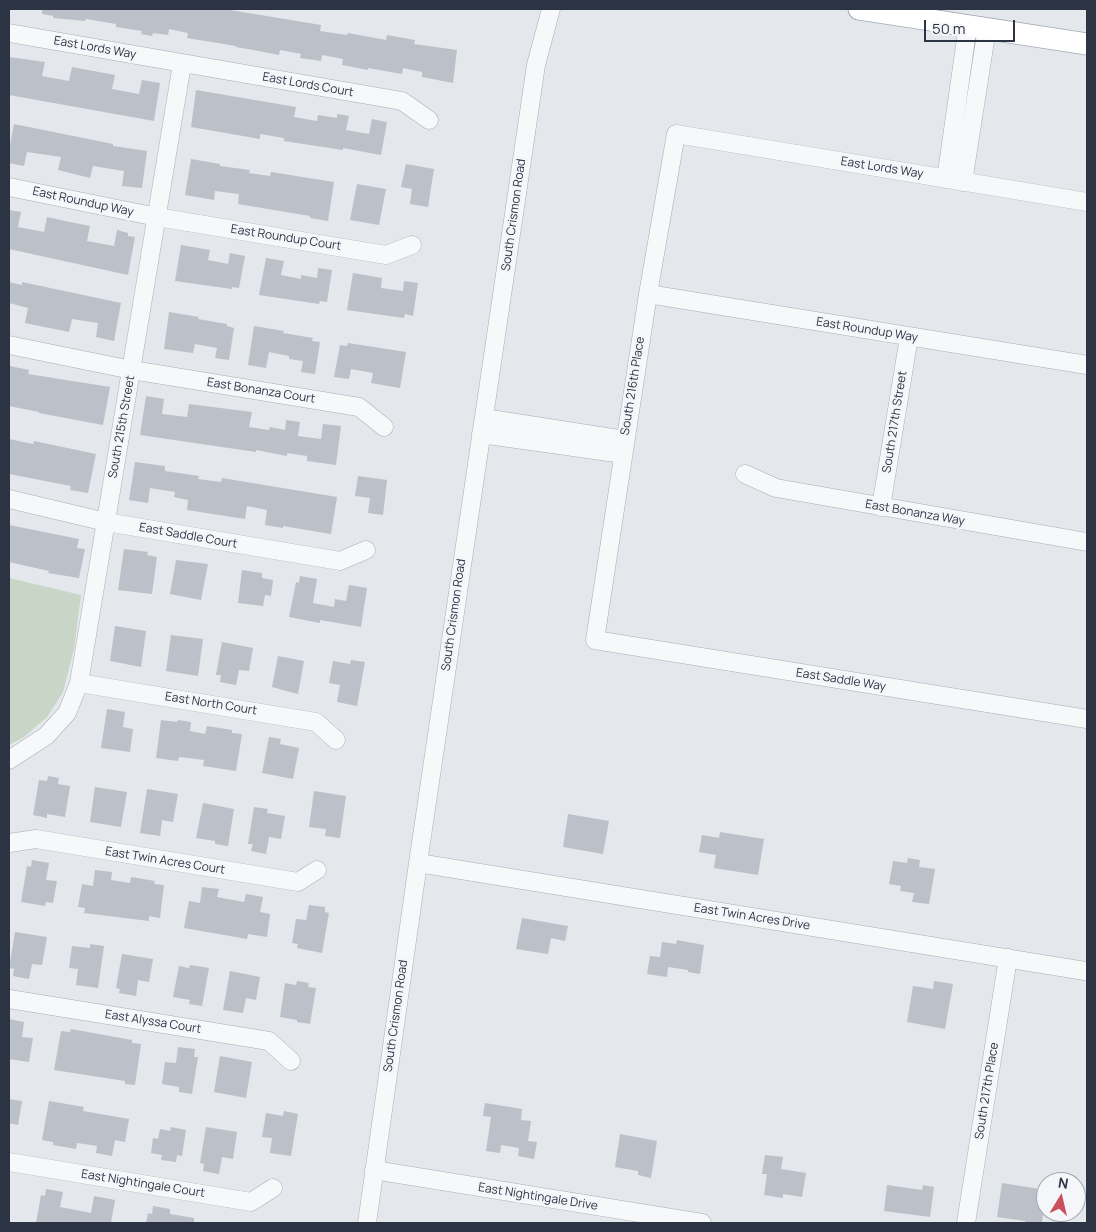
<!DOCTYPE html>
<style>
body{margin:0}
#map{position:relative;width:1096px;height:1232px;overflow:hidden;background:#e4e7eb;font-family:Manrope,sans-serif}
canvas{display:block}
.frame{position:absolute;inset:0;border:10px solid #2c3444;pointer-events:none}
.north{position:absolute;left:1036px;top:1172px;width:50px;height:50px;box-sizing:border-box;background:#f4f6f9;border:1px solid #a4a8b1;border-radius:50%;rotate:9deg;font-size:14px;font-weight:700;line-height:20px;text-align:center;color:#2c3444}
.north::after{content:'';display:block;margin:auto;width:18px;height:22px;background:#ca505d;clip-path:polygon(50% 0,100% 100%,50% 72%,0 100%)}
.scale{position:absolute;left:924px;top:20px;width:91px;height:22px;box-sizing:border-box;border:2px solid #2c3444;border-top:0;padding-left:6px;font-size:15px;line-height:18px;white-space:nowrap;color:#2c3444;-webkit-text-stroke:4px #f4f6f9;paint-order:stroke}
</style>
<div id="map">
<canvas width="1096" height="1232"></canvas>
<div class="frame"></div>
<div class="north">N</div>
<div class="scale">50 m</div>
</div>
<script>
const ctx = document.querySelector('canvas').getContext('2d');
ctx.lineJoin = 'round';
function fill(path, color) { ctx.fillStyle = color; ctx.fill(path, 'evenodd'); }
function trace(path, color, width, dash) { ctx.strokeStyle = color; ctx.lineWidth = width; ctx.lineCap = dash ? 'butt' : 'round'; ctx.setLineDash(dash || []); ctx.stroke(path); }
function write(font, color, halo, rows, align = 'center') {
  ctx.font = font + ' Manrope,sans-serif'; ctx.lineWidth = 5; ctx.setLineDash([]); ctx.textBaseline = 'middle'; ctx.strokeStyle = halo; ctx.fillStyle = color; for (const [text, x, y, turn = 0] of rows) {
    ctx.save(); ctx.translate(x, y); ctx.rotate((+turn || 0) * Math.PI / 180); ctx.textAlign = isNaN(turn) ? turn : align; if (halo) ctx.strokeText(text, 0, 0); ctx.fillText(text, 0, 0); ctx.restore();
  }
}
const green = new Path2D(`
 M 9,578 L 81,595 L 74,649 L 63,692 L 47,717 L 24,737 L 9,745 Z`);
const building = new Path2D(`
 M 42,9 L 224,9 L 321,25 L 320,31 L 347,35 L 348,33 L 386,40 L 387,35 L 415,40 L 414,44 L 457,50 L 453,83 L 422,77 L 422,72 L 403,68 L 402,74 L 368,68 L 368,70 L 342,65 L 343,59 L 322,55 L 321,61 L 300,58 L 301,54 L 280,50 L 279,55 L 248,49 L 236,47 L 236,46 L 187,38 L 188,33 L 169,29 L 168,35 L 153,33 L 152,36 L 141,34 L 142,31 L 116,27 L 116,24 L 86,19 L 85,21 L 53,18 L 53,16 L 42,14 Z
 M 9,57 L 45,62 L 42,76 L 69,81 L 72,67 L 115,75 L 112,89 L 139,94 L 142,80 L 160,83 L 154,121 L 9,95 Z
 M 196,90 L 296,107 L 294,117 L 317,121 L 318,115 L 337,118 L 337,114 L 349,116 L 346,130 L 369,134 L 372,119 L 387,122 L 381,155 L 343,148 L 343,150 L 284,141 L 284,138 L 260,134 L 260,139 L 191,127 Z
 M 14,124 L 113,144 L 113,146 L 147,151 L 142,188 L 122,186 L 124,171 L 93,166 L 90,178 L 58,170 L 61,157 L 27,152 L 24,166 L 9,163 L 9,150 Z
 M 191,159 L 220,164 L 220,166 L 250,170 L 249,173 L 270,176 L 271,172 L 334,182 L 328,221 L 310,218 L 310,216 L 238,204 L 239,194 L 215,191 L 214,200 L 185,195 Z
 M 406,164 L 434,169 L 428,207 L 410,204 L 412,189 L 401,187 Z
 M 357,184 L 386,189 L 379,225 L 350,220 Z
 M 9,210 L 21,212 L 18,227 L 44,232 L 47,217 L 65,221 L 90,226 L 87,241 L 114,246 L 117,230 L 128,233 L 128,236 L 135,237 L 128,275 L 9,249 Z
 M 181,245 L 210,250 L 208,260 L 228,264 L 230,253 L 245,256 L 239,288 L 232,287 L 232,289 L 175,281 Z
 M 266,258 L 284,261 L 281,275 L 301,279 L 301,275 L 317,278 L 318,268 L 332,270 L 327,302 L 320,301 L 319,304 L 259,295 Z
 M 353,273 L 382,278 L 381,288 L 403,291 L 404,281 L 418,283 L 413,316 L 405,314 L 404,318 L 347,310 Z
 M 9,282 L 22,285 L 22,282 L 121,303 L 114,341 L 96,337 L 98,323 L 72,319 L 69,332 L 25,323 L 28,308 L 9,303 Z
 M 169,312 L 199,317 L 198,319 L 227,324 L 227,326 L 234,328 L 229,360 L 215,358 L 217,348 L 195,344 L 193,353 L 164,349 Z
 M 254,326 L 284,331 L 283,333 L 313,338 L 312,341 L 320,342 L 315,374 L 301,372 L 303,361 L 289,359 L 289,356 L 269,352 L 266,368 L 248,365 Z
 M 348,343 L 406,352 L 400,388 L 371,383 L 373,373 L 351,369 L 349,379 L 334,377 L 340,345 L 347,346 Z
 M 10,366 L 29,370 L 28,374 L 110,387 L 103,425 L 39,413 L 39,412 L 9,406 Z
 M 146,396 L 164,399 L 162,414 L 187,417 L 189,404 L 252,412 L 249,427 L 269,430 L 270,427 L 285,430 L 286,420 L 300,422 L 298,436 L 321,439 L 323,424 L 341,426 L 336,465 L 307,461 L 307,456 L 287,453 L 287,456 L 256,450 L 256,452 L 140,435 Z
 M 9,439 L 33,444 L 34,441 L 96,454 L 88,493 L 70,490 L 71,486 L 9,474 Z
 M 135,462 L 165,466 L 165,471 L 199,476 L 198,479 L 221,482 L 222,478 L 337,497 L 331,534 L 283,526 L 283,528 L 265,525 L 267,510 L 247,506 L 245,519 L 187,510 L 188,500 L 174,497 L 175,492 L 150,488 L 148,503 L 129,500 Z
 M 358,476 L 387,480 L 383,515 L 368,513 L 370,498 L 355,496 Z
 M 9,525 L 79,539 L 77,548 L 85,549 L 79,578 L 48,573 L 49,571 L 9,562 Z
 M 124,549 L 148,552 L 147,555 L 157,557 L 152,594 L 118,590 Z
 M 176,560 L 208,564 L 201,600 L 170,594 Z
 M 242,570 L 262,573 L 262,578 L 273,580 L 271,596 L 265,595 L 263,606 L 238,603 Z
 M 300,576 L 317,579 L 313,603 L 334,607 L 335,599 L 346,601 L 349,585 L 367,588 L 361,627 L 320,620 L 320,623 L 289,617 L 296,582 L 299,583 Z
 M 115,626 L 146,631 L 141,667 L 110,661 Z
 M 171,635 L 203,639 L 198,676 L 166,671 Z
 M 222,642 L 253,648 L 249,671 L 239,670 L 236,685 L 220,682 L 221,675 L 216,675 Z
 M 278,656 L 304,661 L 298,694 L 272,687 Z
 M 351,660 L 365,662 L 357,706 L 337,702 L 340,685 L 329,683 L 333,661 L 350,664 Z
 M 107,709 L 125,712 L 123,727 L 133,729 L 130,752 L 101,748 Z
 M 161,720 L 177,722 L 178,720 L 191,722 L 190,731 L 205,734 L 207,726 L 232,730 L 232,733 L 242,734 L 236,771 L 203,766 L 204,760 L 179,757 L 178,761 L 156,758 Z
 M 269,737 L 281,739 L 280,744 L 299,748 L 293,779 L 262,773 Z
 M 48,776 L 59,778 L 58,784 L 70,786 L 65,817 L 47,814 L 47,818 L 33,815 L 39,780 L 47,781 Z
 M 95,787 L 127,792 L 121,827 L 90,822 Z
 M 147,789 L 178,794 L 173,822 L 162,820 L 160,836 L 140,833 Z
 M 314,791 L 346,796 L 340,838 L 325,836 L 326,829 L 309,827 Z
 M 203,803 L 234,809 L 228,846 L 215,844 L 215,841 L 196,838 Z
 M 254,807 L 268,809 L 267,813 L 285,816 L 281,839 L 269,837 L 266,854 L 251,851 L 253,844 L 248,844 Z
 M 568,814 L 609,821 L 603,854 L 563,847 Z
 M 720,832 L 764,839 L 758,875 L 714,868 L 716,855 L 699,852 L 702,835 L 719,838 Z
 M 908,858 L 920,860 L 919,867 L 935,869 L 929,904 L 912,902 L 914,893 L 900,891 L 901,886 L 889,884 L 893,861 L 907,863 Z
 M 32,860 L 49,863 L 46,880 L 57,881 L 53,903 L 46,902 L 45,906 L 21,902 L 27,866 L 31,867 Z
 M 95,870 L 112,872 L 111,880 L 130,883 L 131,877 L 155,881 L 154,884 L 164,885 L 160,918 L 149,916 L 149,921 L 84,913 L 85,908 L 78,907 L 82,884 L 93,886 Z
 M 202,887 L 219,889 L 217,897 L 222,898 L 244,902 L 246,894 L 263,897 L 260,912 L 270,914 L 267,937 L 248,934 L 247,939 L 184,928 L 189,901 L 200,903 Z
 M 309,905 L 325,907 L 325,912 L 329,913 L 322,953 L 297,948 L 298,944 L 292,943 L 296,919 L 306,920 Z
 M 522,918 L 568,926 L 565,941 L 551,938 L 548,954 L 516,949 Z
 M 15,932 L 47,937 L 42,965 L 32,964 L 29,979 L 13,976 L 14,969 L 9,968 Z
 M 677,940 L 704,945 L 700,974 L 688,972 L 688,970 L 668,967 L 667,977 L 647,974 L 650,956 L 660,957 L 662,942 L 676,944 Z
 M 90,944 L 104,946 L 98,988 L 76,985 L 78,969 L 69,968 L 72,946 L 90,948 Z
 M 122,954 L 153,959 L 149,982 L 138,980 L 136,996 L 119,993 L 120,989 L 116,988 Z
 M 190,965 L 209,968 L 202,1006 L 189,1004 L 190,1000 L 173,997 L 179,966 L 189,968 Z
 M 230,971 L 260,977 L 256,1000 L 246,998 L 243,1013 L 223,1010 Z
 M 297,981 L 309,983 L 308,987 L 316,988 L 310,1024 L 297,1022 L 297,1020 L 280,1017 L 285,983 L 296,985 Z
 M 934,981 L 953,984 L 945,1029 L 907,1022 L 913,986 L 933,989 Z
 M 9,1019 L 24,1022 L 22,1037 L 33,1038 L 29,1062 L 9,1059 Z
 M 71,1029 L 132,1040 L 132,1043 L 141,1044 L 135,1085 L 125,1084 L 125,1081 L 54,1070 L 61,1031 L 70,1032 Z
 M 178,1047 L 195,1049 L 194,1057 L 198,1057 L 192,1094 L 179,1092 L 179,1087 L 162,1084 L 165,1062 L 176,1063 Z
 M 220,1056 L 252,1062 L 246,1098 L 214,1092 Z
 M 9,1099 L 22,1101 L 18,1125 L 9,1123 Z
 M 49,1101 L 84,1107 L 83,1111 L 129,1119 L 125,1142 L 115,1140 L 112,1156 L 96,1153 L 97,1146 L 77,1143 L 76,1149 L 53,1145 L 53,1142 L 42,1140 Z
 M 485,1103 L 522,1109 L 521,1120 L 531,1121 L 528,1141 L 537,1142 L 534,1159 L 518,1156 L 519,1148 L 501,1145 L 500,1153 L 486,1151 L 491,1117 L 483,1116 Z
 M 284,1111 L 298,1114 L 291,1156 L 270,1153 L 272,1138 L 262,1137 L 266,1113 L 283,1116 Z
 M 171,1127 L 186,1130 L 182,1156 L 177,1155 L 176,1162 L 161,1160 L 162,1155 L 151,1153 L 153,1138 L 158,1139 L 160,1129 L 170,1131 Z
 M 206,1127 L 237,1132 L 233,1159 L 222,1157 L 219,1174 L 203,1171 L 204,1164 L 200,1163 Z
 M 620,1134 L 657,1141 L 651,1178 L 638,1175 L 638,1171 L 615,1167 Z
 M 765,1155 L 783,1157 L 781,1169 L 806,1173 L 802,1197 L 783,1194 L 783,1198 L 764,1195 L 767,1174 L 762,1174 Z
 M 1002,1183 L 1046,1190 L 1042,1223 L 1025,1223 L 1025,1221 L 997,1217 Z
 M 887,1185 L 922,1190 L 923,1185 L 934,1187 L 930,1217 L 884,1211 Z
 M 46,1189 L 63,1192 L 60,1207 L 91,1213 L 94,1196 L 115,1200 L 111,1223 L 36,1223 L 41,1195 L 45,1196 Z
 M 153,1206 L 170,1209 L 170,1214 L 194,1218 L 194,1223 L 146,1223 L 148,1213 L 152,1214 Z`);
const minor = new Path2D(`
 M 9,33 L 402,101 L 429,120
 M 946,179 L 968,25
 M 963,182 L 987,28
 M 9,187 L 157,217 L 386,255 L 412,245
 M 1087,202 L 676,134 L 648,294 L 595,640 L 1087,719
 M 648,294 L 1087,365
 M 9,345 L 132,370 L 359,407 L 384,427
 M 484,418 L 625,440
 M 481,434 L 623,454
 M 745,474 L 776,488 L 1087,542
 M 9,499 L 106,522 L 340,561 L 366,550
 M 881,507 L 909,337
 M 79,683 L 316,722 L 336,740
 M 9,760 L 46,736 L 67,713 L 79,683 L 182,64
 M 9,843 L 36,839 L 298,882 L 317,870
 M 418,863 L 1085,971
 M 9,999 L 269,1041 L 291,1061
 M 9,1162 L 251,1202 L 273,1188
 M 374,1170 L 702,1223
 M 367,1223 L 418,863 L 536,65 L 551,9
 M 966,1223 L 1008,958`);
const major = new Path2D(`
 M 859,9 L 1087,44`);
const streetNames = [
 ["East Lords Way",95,48,10],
 ["East Lords Court",308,85,10],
 ["East Lords Way",882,168,9],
 ["East Roundup Way",83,202,12],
 ["South Crismon Road",514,215,-82],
 ["East Roundup Court",286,238,9],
 ["East Roundup Way",867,330,9],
 ["South 216th Place",633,386,-81],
 ["East Bonanza Court",261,391,9],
 ["South 217th Street",895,422,-81],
 ["South 215th Street",122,427,-80],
 ["East Bonanza Way",915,513,10],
 ["East Saddle Court",188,536,10],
 ["South Crismon Road",454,615,-82],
 ["East Saddle Way",841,680,9],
 ["East North Court",211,704,9],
 ["East Twin Acres Court",165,861,9],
 ["East Twin Acres Drive",752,917,9],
 ["South Crismon Road",396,1016,-82],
 ["East Alyssa Court",153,1022,9],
 ["South 217th Place",987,1091,-81],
 ["East Nightingale Court",143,1184,9],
 ["East Nightingale Drive",538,1197,9]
];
fill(green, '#c9d5c6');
fill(building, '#bcc0c9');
trace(minor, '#a9aeb6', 19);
trace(major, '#a4abb7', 23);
trace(minor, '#f7f8fa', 18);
trace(major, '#fff', 21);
write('12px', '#2c3444', '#f4f6f9', streetNames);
</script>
